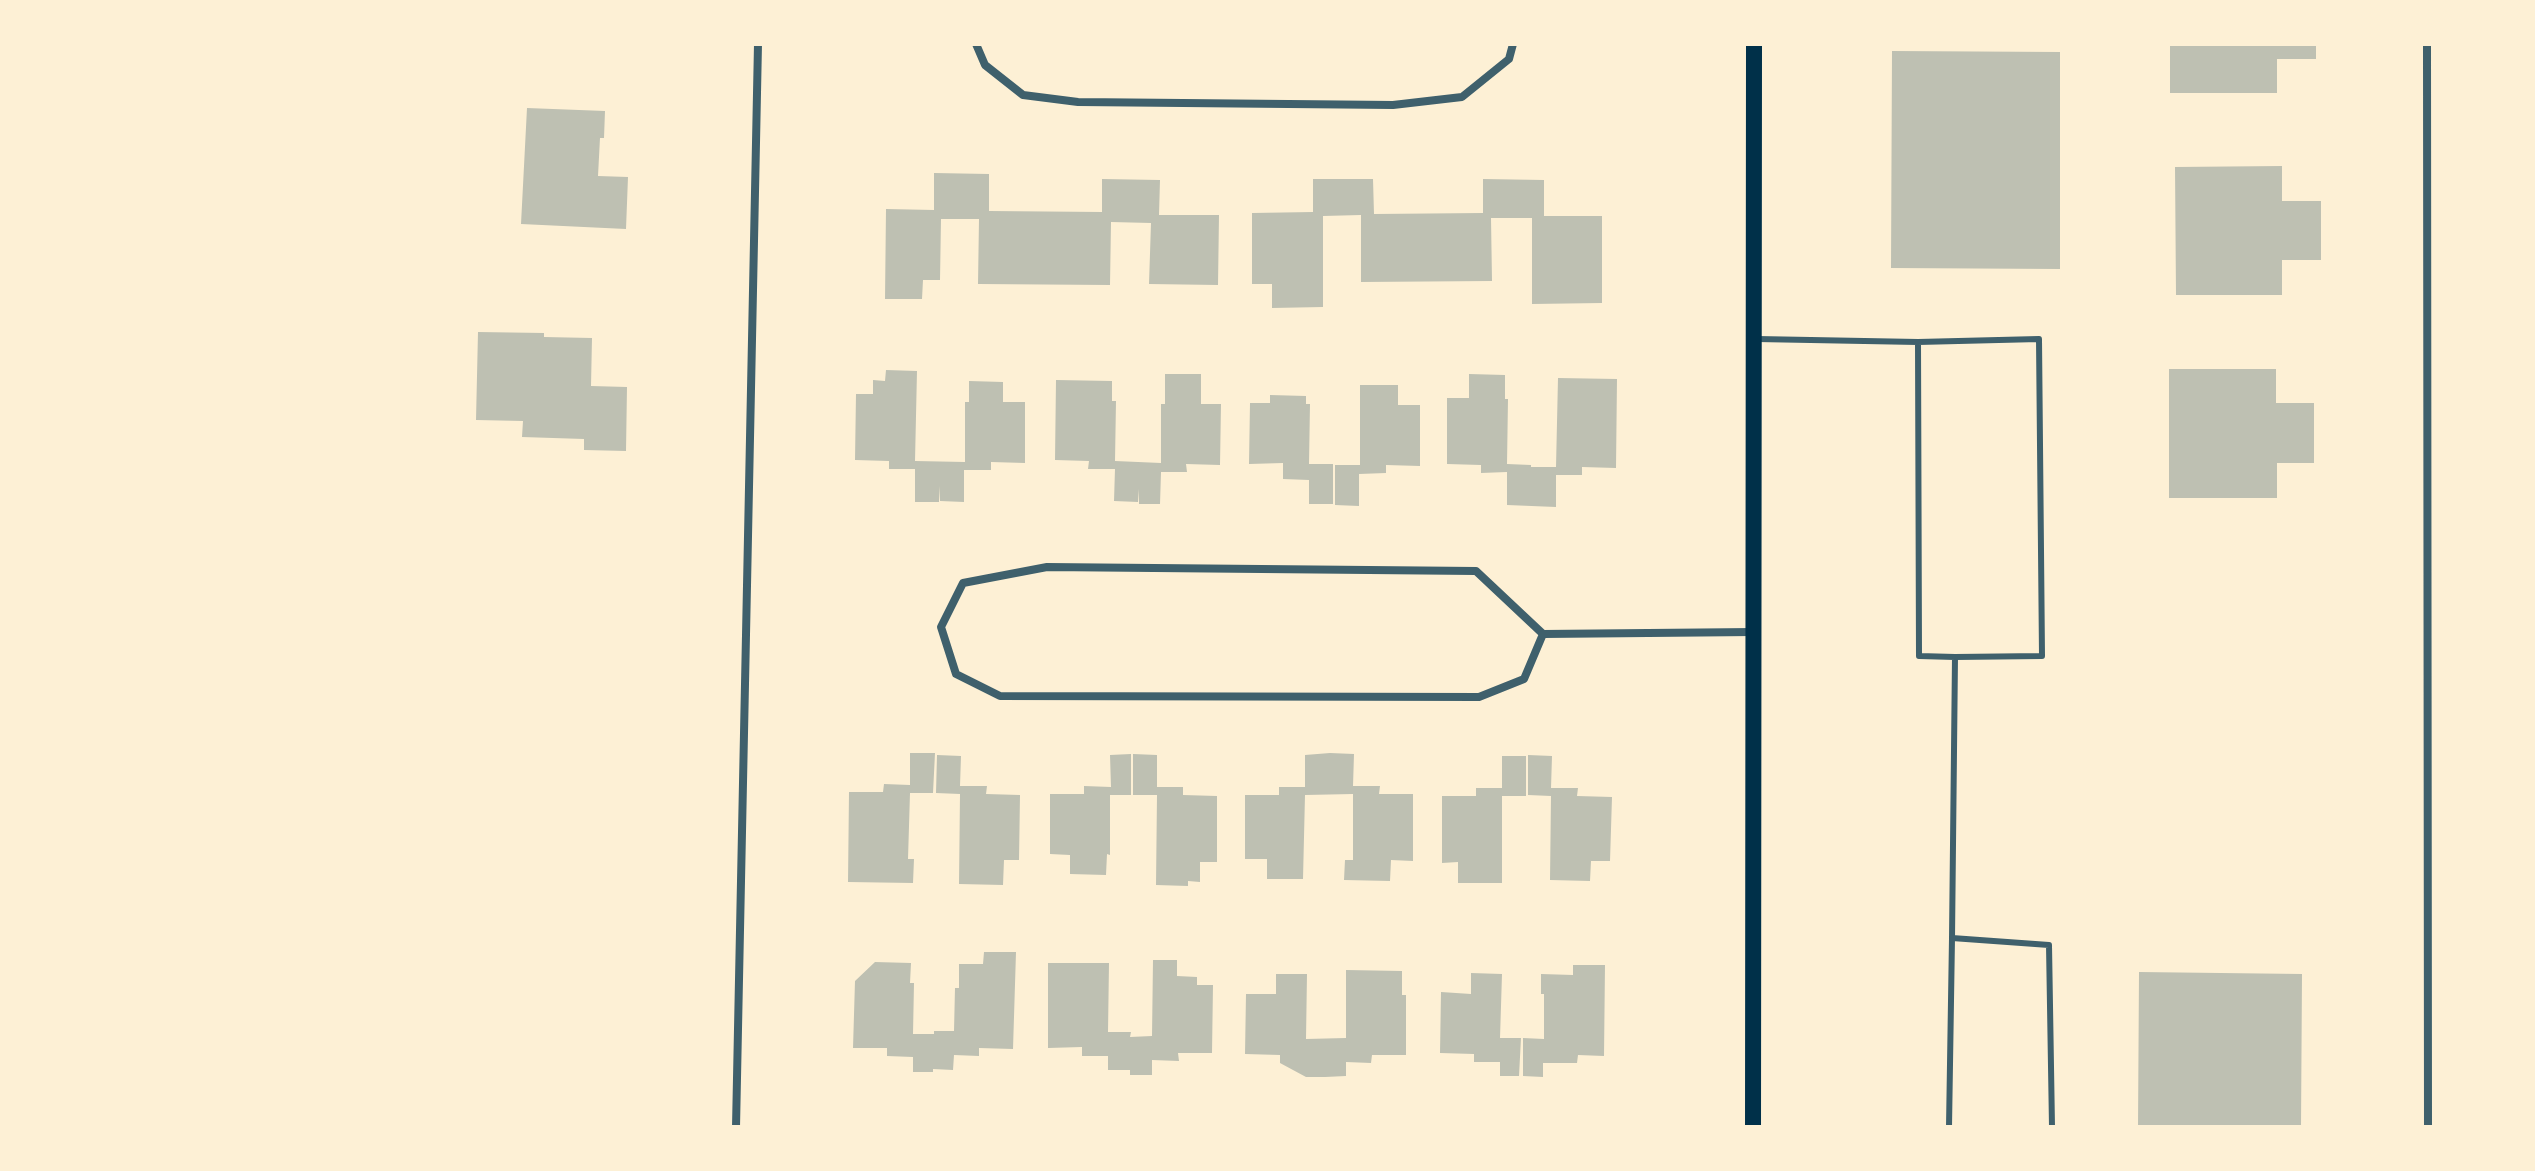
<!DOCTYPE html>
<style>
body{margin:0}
#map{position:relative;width:2535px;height:1171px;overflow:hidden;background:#fdf0d5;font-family:"Public Sans",sans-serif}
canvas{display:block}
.frame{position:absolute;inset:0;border:46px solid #fdf0d5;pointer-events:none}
</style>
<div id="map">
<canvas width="2535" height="1171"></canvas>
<div class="frame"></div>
</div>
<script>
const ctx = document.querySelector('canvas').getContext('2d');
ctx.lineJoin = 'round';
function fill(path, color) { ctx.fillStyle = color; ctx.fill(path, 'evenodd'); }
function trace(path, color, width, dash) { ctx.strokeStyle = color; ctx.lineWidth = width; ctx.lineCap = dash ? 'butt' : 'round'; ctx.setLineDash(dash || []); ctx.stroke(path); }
const building = new Path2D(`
 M 2170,44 L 2316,44 L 2316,59 L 2277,59 L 2277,93 L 2170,93 Z
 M 1892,51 L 2060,52 L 2060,269 L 1891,268 Z
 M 527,108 L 605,111 L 604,138 L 600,138 L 598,176 L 628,177 L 626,229 L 521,224 Z
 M 2282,166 L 2282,201 L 2321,201 L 2321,260 L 2282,260 L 2282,295 L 2176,295 L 2175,167 Z
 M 934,173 L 989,174 L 989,211 L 1102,212 L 1102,179 L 1160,180 L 1159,215 L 1219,215 L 1218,285 L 1149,284 L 1151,223 L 1111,222 L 1110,285 L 978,284 L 979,219 L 941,219 L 940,280 L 923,280 L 922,299 L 885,299 L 886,209 L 934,210 Z
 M 1313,179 L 1373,179 L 1374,214 L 1483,213 L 1483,179 L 1544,180 L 1544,216 L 1602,216 L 1602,303 L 1532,304 L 1532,218 L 1491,218 L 1492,281 L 1361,282 L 1361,215 L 1323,216 L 1323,307 L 1272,308 L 1272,284 L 1252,284 L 1252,213 L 1313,212 Z
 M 478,332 L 544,333 L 544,337 L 592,338 L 591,386 L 627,387 L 626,451 L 584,450 L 584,439 L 522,437 L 523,421 L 476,420 Z
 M 2169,369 L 2276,369 L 2276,403 L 2314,403 L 2314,463 L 2277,463 L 2277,498 L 2169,498 Z
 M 886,370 L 917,371 L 915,461 L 965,462 L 965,402 L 969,402 L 969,381 L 1003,382 L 1003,402 L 1025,402 L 1025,463 L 991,462 L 991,470 L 964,470 L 964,502 L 940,501 L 939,486 L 939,502 L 915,502 L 915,469 L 889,469 L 889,461 L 855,460 L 856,394 L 873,394 L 873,380 L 885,381 Z
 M 1165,374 L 1201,374 L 1201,404 L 1221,404 L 1220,465 L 1186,464 L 1187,472 L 1161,472 L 1160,504 L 1139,504 L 1139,489 L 1138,502 L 1114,501 L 1115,469 L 1088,469 L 1089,461 L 1055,460 L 1056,380 L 1112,381 L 1112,401 L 1116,401 L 1115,461 L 1161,463 L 1161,404 L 1165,404 Z
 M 1469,374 L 1505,375 L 1505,399 L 1508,399 L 1507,464 L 1531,465 L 1531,467 L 1556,467 L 1558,378 L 1617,379 L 1616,468 L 1582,467 L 1582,475 L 1556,475 L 1556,507 L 1507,505 L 1507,472 L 1481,473 L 1481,465 L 1447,464 L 1447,398 L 1469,398 Z
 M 1360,385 L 1398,385 L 1398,405 L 1420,405 L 1420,466 L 1386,465 L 1386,473 L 1359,474 L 1359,506 L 1335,505 L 1335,465 L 1360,465 Z
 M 1270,395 L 1306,396 L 1306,404 L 1310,404 L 1309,464 L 1333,464 L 1333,504 L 1309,504 L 1309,480 L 1283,479 L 1283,463 L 1249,464 L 1250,403 L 1270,403 Z
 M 910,753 L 935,753 L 933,793 L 910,793 L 908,859 L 914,859 L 913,883 L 848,882 L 849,792 L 883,792 L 884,784 L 910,785 Z
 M 1330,753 L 1354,754 L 1353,786 L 1380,786 L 1379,794 L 1413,794 L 1413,861 L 1391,860 L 1390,881 L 1344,880 L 1345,860 L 1353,860 L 1353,794 L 1305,795 L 1303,879 L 1267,879 L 1267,859 L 1245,859 L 1245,795 L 1279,795 L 1279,787 L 1305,787 L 1305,755 Z
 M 1131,754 L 1131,795 L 1110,795 L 1110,855 L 1107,854 L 1106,875 L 1070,874 L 1070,855 L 1050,854 L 1050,794 L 1084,794 L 1084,786 L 1111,787 L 1110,755 Z
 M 1133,754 L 1157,755 L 1157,787 L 1183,787 L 1183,795 L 1217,796 L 1217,862 L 1200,862 L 1200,882 L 1188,881 L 1188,886 L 1156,885 L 1157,795 L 1133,795 Z
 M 937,755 L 961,756 L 960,786 L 987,786 L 986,794 L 1020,795 L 1019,860 L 1004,860 L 1003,885 L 959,884 L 960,794 L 936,793 Z
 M 1528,755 L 1552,756 L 1551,788 L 1578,788 L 1577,796 L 1612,797 L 1610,861 L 1591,861 L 1590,881 L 1550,880 L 1551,796 L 1528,795 Z
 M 1502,756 L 1526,756 L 1526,796 L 1502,796 L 1502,883 L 1458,883 L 1458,862 L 1442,863 L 1442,796 L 1476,796 L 1476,788 L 1502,788 Z
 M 984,952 L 1016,952 L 1013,1049 L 979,1048 L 979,1056 L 954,1055 L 953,1070 L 933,1069 L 933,1072 L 913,1072 L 913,1057 L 887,1056 L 887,1048 L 853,1048 L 855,981 L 875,962 L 911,963 L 910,983 L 914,983 L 913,1034 L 934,1034 L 934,1031 L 954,1031 L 955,988 L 959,988 L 959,964 L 983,964 Z
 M 1153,960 L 1177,960 L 1177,976 L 1197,977 L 1197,985 L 1213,985 L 1212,1053 L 1178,1053 L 1179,1061 L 1152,1060 L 1152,1075 L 1130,1075 L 1130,1070 L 1108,1070 L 1108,1056 L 1082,1056 L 1082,1047 L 1048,1048 L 1048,963 L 1109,963 L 1108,1032 L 1131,1032 L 1130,1037 L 1152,1036 Z
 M 1573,965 L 1605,965 L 1604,1056 L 1578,1055 L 1577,1063 L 1543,1063 L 1543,1077 L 1523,1076 L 1523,1038 L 1544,1039 L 1544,994 L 1541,994 L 1541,974 L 1573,975 Z
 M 1346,970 L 1402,971 L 1402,995 L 1406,995 L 1406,1055 L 1372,1055 L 1371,1063 L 1346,1062 L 1346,1076 L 1325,1077 L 1306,1077 L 1280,1063 L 1280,1055 L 1245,1054 L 1246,994 L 1276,994 L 1276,974 L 1307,974 L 1306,1039 L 1346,1038 Z
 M 2139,972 L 2302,974 L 2301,1127 L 2138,1127 Z
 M 1471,973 L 1502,974 L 1500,1038 L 1521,1038 L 1519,1076 L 1500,1076 L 1500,1062 L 1474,1062 L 1474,1054 L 1440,1053 L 1441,992 L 1471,994 Z`);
const service = new Path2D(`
 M 1757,339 L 1918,342 L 1919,656 L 1955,657 L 1952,938
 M 1918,342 L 2039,339 L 2042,656 L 1955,657
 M 1949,1127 L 1952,938 L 2049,945 L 2052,1127`);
const minor = new Path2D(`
 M 976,44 L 985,65 L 1023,95 L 1078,102 L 1393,105 L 1462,97 L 1509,59 L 1513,44
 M 2427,44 L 2428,1127
 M 1047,567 L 1476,571 L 1543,634 L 1524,679 L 1479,697 L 1000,696 L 956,674 L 941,627 L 963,583 Z
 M 1543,634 L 1753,632
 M 736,1127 L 758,44`);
const secondary = new Path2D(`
 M 1753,1127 L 1754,44`);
fill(building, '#bec0b2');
trace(service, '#3f606c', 6);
trace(minor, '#3f606c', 8);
trace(secondary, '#003049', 16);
</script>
